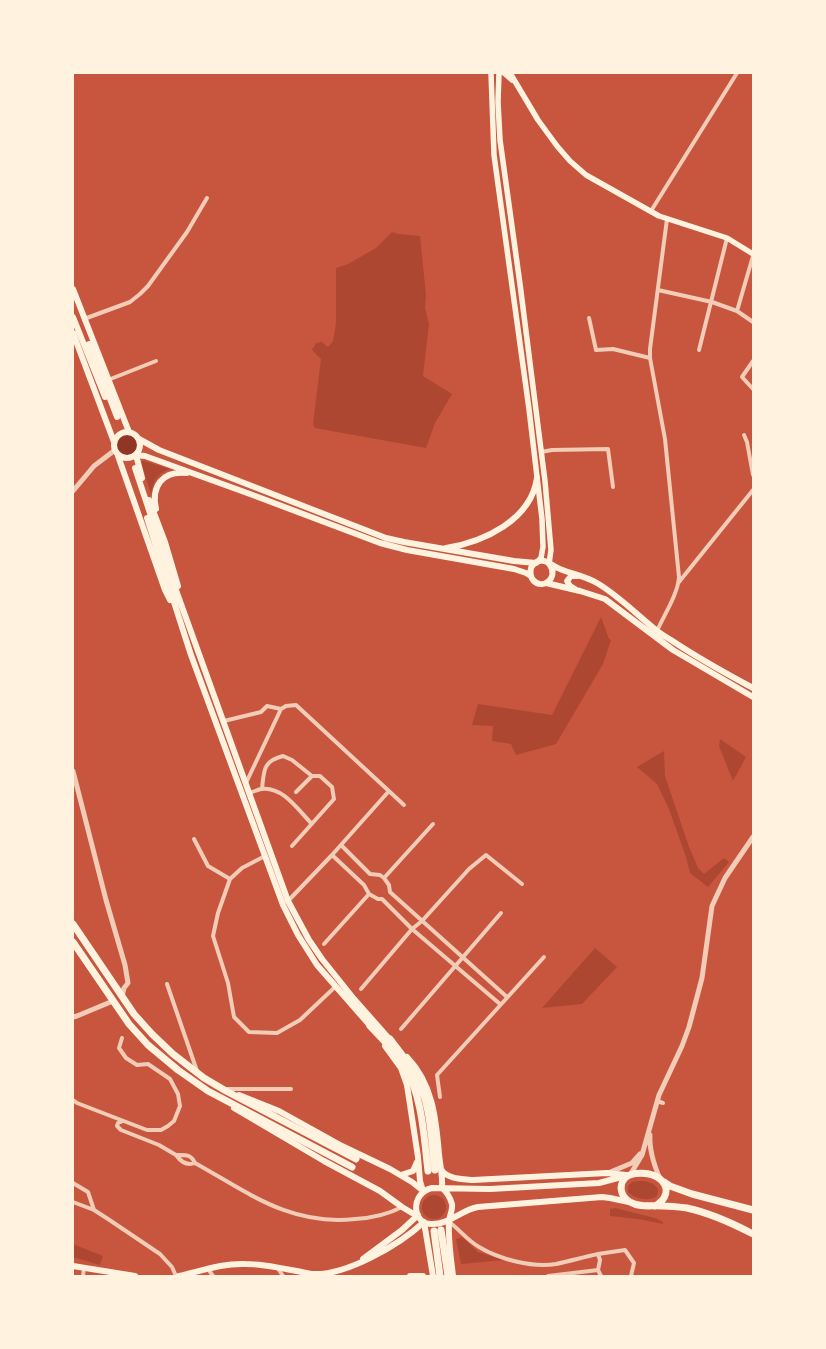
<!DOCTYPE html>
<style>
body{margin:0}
#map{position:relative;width:826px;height:1349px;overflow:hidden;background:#c8553d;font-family:Montserrat,sans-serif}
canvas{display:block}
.frame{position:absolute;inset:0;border:74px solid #fff3e0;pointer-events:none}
</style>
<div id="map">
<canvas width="826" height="1349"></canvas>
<div class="frame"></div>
</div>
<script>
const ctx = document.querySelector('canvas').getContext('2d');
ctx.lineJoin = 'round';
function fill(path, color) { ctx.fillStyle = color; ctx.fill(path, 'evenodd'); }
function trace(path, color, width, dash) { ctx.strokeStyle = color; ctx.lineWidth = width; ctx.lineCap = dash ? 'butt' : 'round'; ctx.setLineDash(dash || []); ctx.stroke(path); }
const green = new Path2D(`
 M 392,232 L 398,234 L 420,236 L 426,295 L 425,308 L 429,324 L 423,376 L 452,394 L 435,423 L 426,448 L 315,428 L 313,424 L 321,359 L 312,350 L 316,343 L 322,342 L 328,347 L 333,341 L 336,323 L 336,268 L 348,264 L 376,248 Z
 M 144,461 L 170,469 C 157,473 153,482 151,494 L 141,462 Z
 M 601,617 L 609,639 L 611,640 L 603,664 L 556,744 L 516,755 L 511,744 L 492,741 L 493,726 L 472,725 L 478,704 L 552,715 Z
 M 720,739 L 746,757 L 733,781 L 719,746 Z
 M 664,751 L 665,776 L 689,847 L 698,868 L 704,874 L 724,858 L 729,862 L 708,887 L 690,873 L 686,857 L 669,809 L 657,784 L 637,767 Z
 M 595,948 L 617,967 L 582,1004 L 542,1008 Z
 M 638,1181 C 646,1181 655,1182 658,1190 L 657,1196 C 649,1202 635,1199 628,1192 L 628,1186 L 632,1182 Z
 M422 1207a12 12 0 1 1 24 0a12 12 0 1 1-24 0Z
 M 615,1208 L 655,1218 L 663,1222 L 663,1224 L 638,1219 L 610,1216 L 610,1209 Z
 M 462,1237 L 478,1252 L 504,1260 L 461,1264 L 456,1239 Z
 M 73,1244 L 103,1256 L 100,1265 L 73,1257 Z`);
const water = new Path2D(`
 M117 445a10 10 0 1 1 20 0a10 10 0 1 1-20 0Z`);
const minor = new Path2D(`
 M 651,211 L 737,73
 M 658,290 L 712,302 L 737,311 L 753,322
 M 737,311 L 753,256
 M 589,318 L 596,350 L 613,349 L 650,358
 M 84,319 L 130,302 L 140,294 L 148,286 L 187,232 L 207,198
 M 699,350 L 727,238
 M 753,361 L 742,377 L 753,389
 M 108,380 L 156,361
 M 744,435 L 747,442 L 753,475
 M 541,452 L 552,450 L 608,449 L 613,487
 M 679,582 L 753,490
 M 657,631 C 664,615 678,594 679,577 L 665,439 L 650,358 L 650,349 L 667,219
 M 224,721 L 261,712 L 267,706 L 281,709
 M 246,783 L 281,709 L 286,706 L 296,705 L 404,805
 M 262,789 C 264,770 263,761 283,756 L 292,760 L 312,776
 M 249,793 C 253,792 257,790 261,789 C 283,786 298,810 311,823
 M 194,839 L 208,866 L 230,879
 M 341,845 L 370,874 L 380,875 L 384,878 L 389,885 L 390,892 L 507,997
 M 292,846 L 334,799 L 332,787 L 320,776 L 312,776 L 296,792
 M 332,855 L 364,885 L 369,894 L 378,899 L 382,899 L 412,929 L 500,1004
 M 265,856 L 242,868 L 230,879 L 218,913 L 213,936 L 228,983 L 234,1017 L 249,1032 L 277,1033 L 300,1020 L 335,987
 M 384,878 L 433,824
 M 288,901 L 332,855 L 389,791
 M 324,944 L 369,894
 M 167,984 L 197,1071
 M 361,989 L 412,929 L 422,921 L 469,869 L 486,855 L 522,884
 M 401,1029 L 501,913
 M 226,1089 L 291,1089
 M 440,1097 L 437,1075 L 544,957
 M 73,1100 L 77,1103 L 147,1130 L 161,1130 L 168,1126 L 174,1121 L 180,1106 L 178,1094 L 170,1079 L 148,1064 L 137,1065 L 126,1058 L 119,1048 L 122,1038
 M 657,1101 L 663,1103
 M 123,1121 L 118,1123 L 117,1126 L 121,1130 L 159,1145 L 176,1155
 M 176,1155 C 185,1155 191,1154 195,1163 C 187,1166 181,1162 176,1155 Z
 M 195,1163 C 249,1193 290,1226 355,1219 C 371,1218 387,1215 402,1207
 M 73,1183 L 88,1192 L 94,1210 L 108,1219 L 160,1254 L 172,1267 L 176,1276
 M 73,1202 L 94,1210
 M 448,1221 C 459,1229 467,1240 479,1247 C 499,1259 532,1268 556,1264 C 570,1261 584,1257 598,1254 L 600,1260 L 598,1270 L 548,1276
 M 598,1254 L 625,1250 L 634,1263 L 631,1276
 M 277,1267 L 283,1276
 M 208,1269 L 213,1276
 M 598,1270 L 601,1276
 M 83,1276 L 84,1268`);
const tertiary = new Path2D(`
 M 73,491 L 94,466 L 115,450
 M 73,771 L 106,900 L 125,965 L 128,983 L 124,988 L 122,997
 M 73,1017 L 77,1016 L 113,1001
 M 650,1135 C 649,1151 654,1165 660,1179
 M 608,1173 L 632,1163 L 640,1154
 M 630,1175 L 642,1155 L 659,1095 L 682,1046 L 689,1027 L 702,978 L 712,906 L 725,878 L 753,837`);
const secondary = new Path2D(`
 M 491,73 L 494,155 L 529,409 L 542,519 L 543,547 L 541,558 L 537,562
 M 499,73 L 498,102 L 500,140 L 520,284 L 545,481 L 551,550 L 549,564
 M 504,73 L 512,80
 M 510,73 L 538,120 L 557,146 L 570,161 L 586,175 L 659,216 L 727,238 L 753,254`);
const primary = new Path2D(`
 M 73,289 L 129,432
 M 73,317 L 105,397
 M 73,333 L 114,442
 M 89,344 L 117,417
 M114 445a13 13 0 1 1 26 0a13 13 0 1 1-26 0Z
 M 139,439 L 159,450 L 386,538 L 404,542 L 514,561 L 536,563
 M 117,453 L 165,590 L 170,600
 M 136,455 L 145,456 L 250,494 L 380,543 L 407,550 L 514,569 L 526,573 L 531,576
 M 136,455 L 142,478
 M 135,468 L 172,579 L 288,901 L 309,940 L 322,959 L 354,999 L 392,1042
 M 149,500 L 165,542 L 178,586
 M 156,509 C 151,487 162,470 187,473
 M 147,518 L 191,655 L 283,905 L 298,935 L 317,965 L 373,1029
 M 446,548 C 484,542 531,520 537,478
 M 550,565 C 559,578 542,591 533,580 C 530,576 530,572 531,568 C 533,563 539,560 544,561 C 549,562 554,567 560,569 C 572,574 585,576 597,583 C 619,596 636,614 656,630 C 661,634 666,637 671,640 C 698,658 725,673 753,688
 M 546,583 L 580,591 L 605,599 L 673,650 L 753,697
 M 575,589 L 570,586 L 567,581 L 571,576 L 578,576
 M 385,1046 L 401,1068 L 407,1085 L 418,1157 L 420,1181 L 423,1191
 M 407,1057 C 433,1084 436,1119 439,1154 C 440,1165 443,1177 442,1188
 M 239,1095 L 279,1111 L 342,1146 L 390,1169 L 412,1182 L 422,1190
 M 234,1108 L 324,1161 L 380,1191 L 402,1207 L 412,1213 L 418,1215
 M 441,1169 C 446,1179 462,1179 473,1180 L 607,1173 L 626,1175
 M 401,1175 L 413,1171 L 417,1162
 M 629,1175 L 599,1183 L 490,1189 L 432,1188 C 410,1193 412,1224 431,1224 C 449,1225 461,1210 478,1207 L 602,1197 L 610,1198 L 629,1202
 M 442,1188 C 447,1192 450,1197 452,1204 C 453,1211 449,1216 449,1222 C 448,1240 451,1258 453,1276
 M 424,1222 L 433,1276
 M 363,1259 L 402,1230 L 418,1215
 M 73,1266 L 135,1276
 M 179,1276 C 201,1271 223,1263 245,1264 C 261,1264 276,1267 291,1270 C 298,1271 305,1273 312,1274 C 346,1276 399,1245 424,1222
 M 410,1276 L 423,1276`);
const trunk = new Path2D(`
 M 73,924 L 134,1014 L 152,1034 L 173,1054 L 204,1078 L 226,1091 L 356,1159
 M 73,942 L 129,1024 L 148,1045 L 178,1070 L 208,1091 L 352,1167
 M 370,1026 C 381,1038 395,1051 404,1065 C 422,1094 424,1137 428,1171
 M 390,1039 C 398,1050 408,1061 415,1074 C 431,1102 431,1138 435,1170
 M 664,1182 L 670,1186 L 692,1194 L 753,1210
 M 655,1206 C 666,1200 671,1188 660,1179 C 652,1172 632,1171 625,1178 C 618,1186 621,1197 630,1202 C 640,1208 652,1205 663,1206 C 671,1206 679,1207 687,1208 C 710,1213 732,1223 753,1234
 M 441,1230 L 448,1276
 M 434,1231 L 440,1276`);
fill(green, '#ae4732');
fill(water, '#8f3625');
trace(minor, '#f1ccb7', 4);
trace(tertiary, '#f1ccb7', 5);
trace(secondary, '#fff3e0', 5.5);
trace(primary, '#fff3e0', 6);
trace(trunk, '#fff3e0', 7);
</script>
